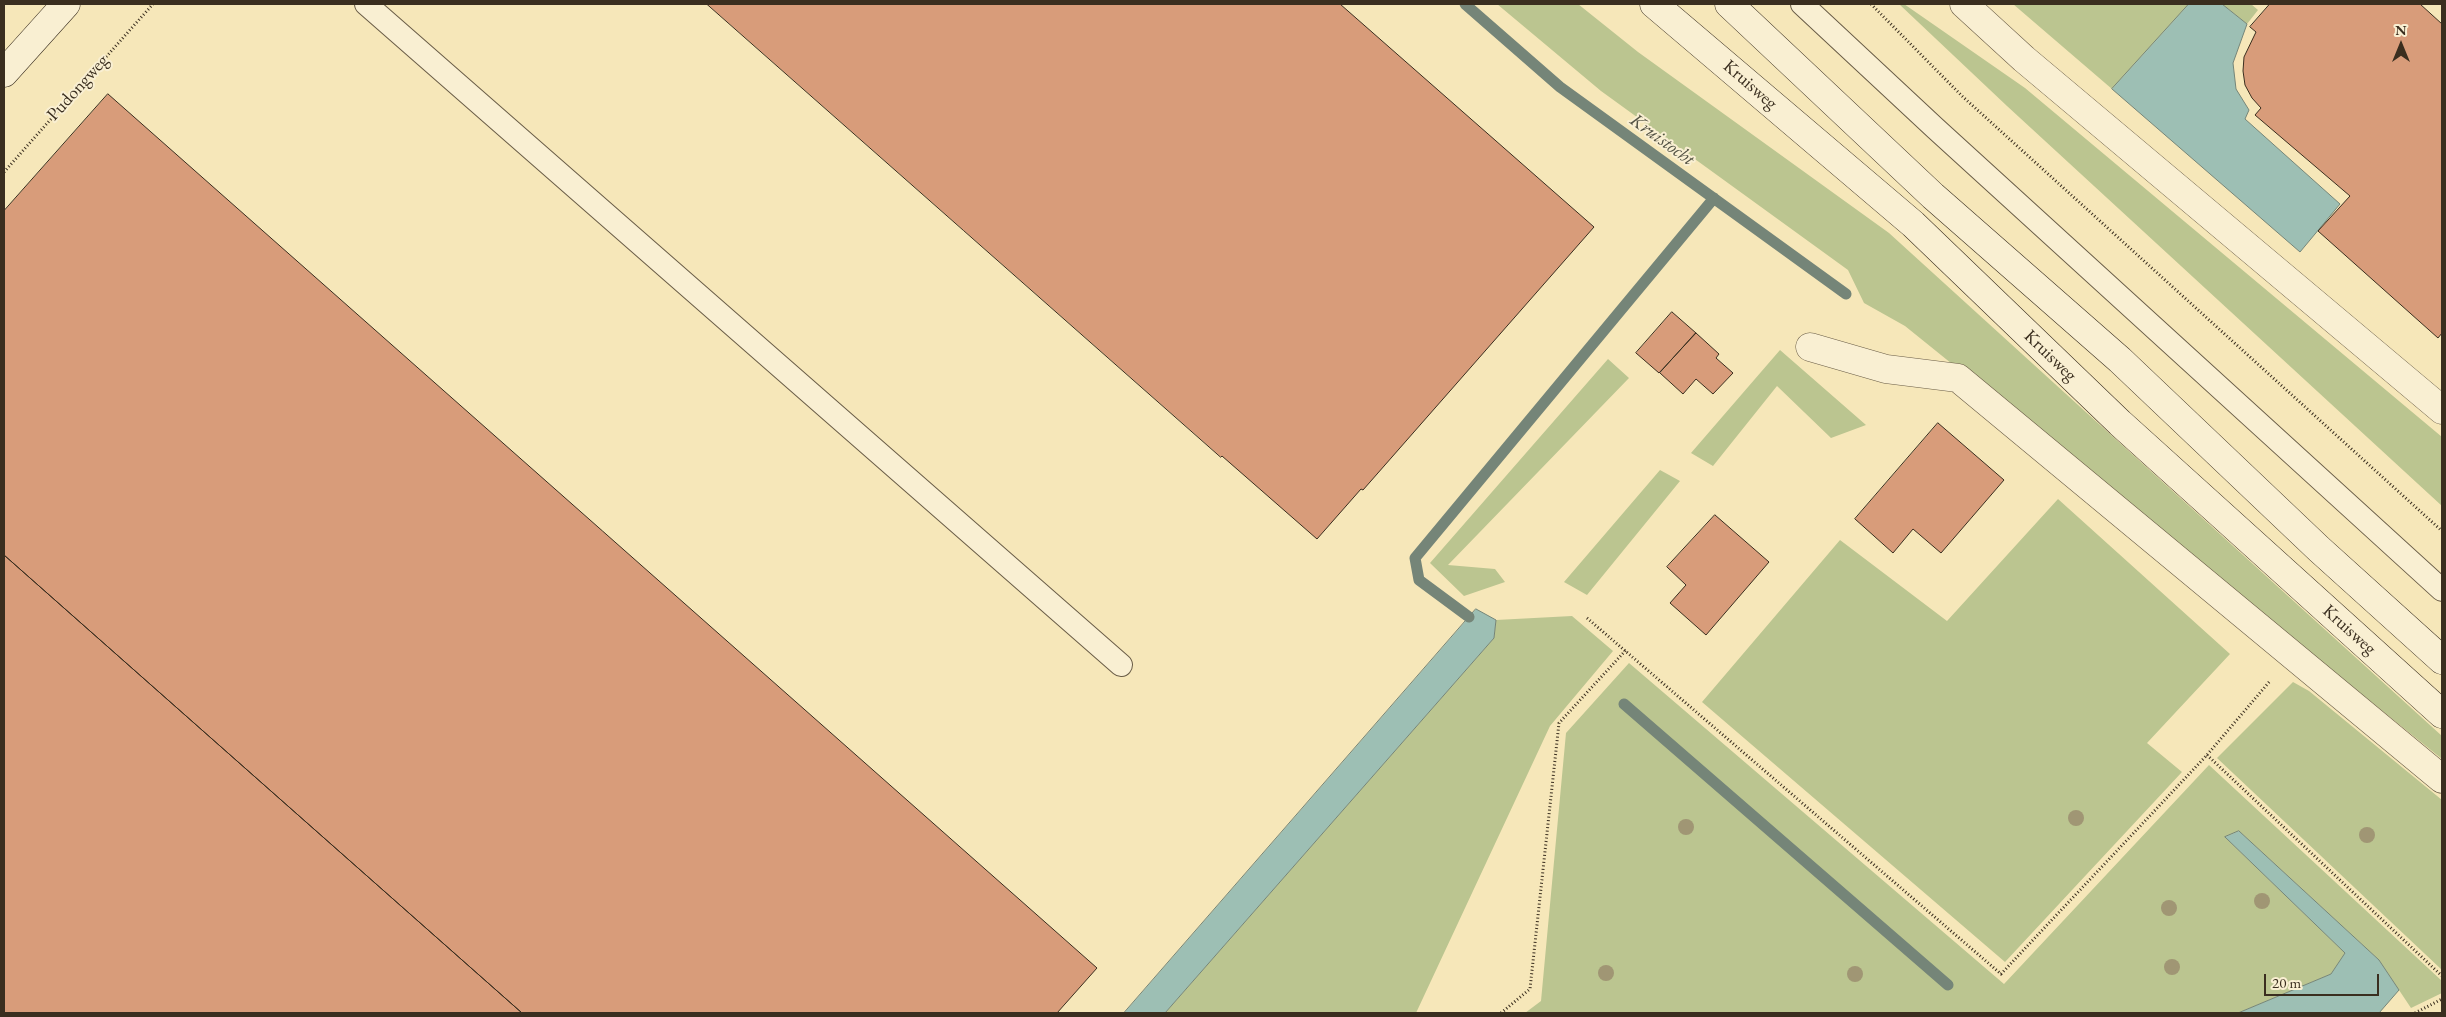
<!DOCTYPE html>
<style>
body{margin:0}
#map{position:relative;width:2446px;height:1017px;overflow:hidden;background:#f6e7b9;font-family:"EB Garamond",serif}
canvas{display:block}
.frame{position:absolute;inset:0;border:5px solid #3a2e1f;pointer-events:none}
.north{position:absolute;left:2376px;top:20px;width:50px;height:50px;-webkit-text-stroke:4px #f9efd2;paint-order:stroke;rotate:0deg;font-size:14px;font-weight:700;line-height:20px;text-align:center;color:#3a2e1f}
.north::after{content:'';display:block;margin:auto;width:18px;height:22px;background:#3a2e1f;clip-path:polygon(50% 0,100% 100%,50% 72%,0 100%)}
.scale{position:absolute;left:2264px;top:974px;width:115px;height:22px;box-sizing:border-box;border:2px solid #3a2e1f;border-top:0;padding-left:6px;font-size:15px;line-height:18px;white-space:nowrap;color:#3a2e1f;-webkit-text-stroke:4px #f9efd2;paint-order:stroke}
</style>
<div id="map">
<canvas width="2446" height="1017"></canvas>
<div class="frame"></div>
<div class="north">N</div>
<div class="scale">20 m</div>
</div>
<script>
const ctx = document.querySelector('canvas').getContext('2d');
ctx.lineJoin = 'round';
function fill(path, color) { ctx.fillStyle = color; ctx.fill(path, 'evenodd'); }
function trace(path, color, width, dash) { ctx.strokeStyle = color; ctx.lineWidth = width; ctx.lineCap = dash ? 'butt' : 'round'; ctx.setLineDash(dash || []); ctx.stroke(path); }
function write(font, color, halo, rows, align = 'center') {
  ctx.font = font + ' "EB Garamond",serif'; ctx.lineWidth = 4; ctx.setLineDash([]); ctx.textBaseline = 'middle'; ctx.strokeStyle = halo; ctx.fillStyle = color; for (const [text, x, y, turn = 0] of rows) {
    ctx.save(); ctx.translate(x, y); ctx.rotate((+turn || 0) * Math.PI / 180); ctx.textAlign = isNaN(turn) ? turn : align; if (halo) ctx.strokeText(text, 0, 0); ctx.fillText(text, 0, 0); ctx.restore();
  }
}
const green = new Path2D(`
 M 1497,4 L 1578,4 L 1638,52 L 1889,233 L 2442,736 L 2442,759 L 1905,326 L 1864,303 L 1848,270 L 1601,91 Z
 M 1899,4 L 1904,4 L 2025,88 L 2442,437 L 2442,506 L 2007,106 Z
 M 2013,4 L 2189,4 L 2112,89 Z
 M 2222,4 L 2251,4 L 2258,10 L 2247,24 Z
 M 1780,350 L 1866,425 L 1831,438 L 1777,386 L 1713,466 L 1691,453 Z
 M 1608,359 L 1629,378 L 1448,565 L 1495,569 L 1505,582 L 1464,596 L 1430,563 Z
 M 1660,470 L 1680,481 L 1587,595 L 1564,582 Z
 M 2058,499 L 2230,654 L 2147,743 L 2182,772 L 2005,962 L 1702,702 L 1840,540 L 1947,621 Z
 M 1572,616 L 1613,651 L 1550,726 L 1416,1013 L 1165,1013 L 1494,638 L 1496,620 Z
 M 1629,663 L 2004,984 L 2209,765 L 2442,981 L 2442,993 L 2411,1008 L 2379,960 L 2239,831 L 2225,837 L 2345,953 L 2331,974 L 2238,1013 L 1525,1013 L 1541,1001 L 1566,733 Z
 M 2293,682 L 2309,691 L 2442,800 L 2442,970 L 2217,758 Z`);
const water = new Path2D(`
 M 2189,4 L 2222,4 L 2247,24 L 2233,63 L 2236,89 L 2249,110 L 2245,119 L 2340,204 L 2300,252 L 2112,89 Z
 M 1476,609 L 1496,620 L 1494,638 L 1165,1013 L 1124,1013 Z
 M 2239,831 L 2379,960 L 2399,990 L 2379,1013 L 2238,1013 L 2331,974 L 2345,953 L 2225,837 Z`);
const stream = new Path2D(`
 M 1465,4 L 1560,87 L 1846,294
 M 1469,617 L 1419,580 L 1415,558 L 1714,198
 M 1624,704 L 1948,985`);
const building = new Path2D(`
 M 707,4 L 1340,4 L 1594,227 L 1363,490 L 1361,489 L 1317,539 L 1222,456 L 1221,457 Z
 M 2270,4 L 2420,4 L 2442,24 L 2442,333 L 2438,338 L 2318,231 L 2350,196 L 2255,115 L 2261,108 L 2252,98 L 2245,85 L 2243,71 L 2244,57 L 2256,32 L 2250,27 Z
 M 108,94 L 1097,968 L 1057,1013 L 522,1013 L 4,555 L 4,211 Z
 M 1672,312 L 1696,333 L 1659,373 L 1636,353 Z
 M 1696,333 L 1719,354 L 1716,358 L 1733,373 L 1713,394 L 1696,379 L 1683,394 L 1660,373 Z
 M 1938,423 L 2004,480 L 1941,553 L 1913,529 L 1893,553 L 1855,519 Z
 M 1715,515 L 1769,562 L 1706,635 L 1670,603 L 1686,585 L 1667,567 Z
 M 4,555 L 522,1013 L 4,1013 Z`);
const path = new Path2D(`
 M 1871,4 L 1962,96 L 2442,531
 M 4,172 L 153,4
 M 1587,618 L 2001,974 L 2207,755 L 2270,681
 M 2207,755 L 2442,976
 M 1501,1013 L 1530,989 L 1559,723 L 1626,650
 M 2415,1013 L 2442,999`);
const lane = new Path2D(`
 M 366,4 L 1121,665
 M 1802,4 L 1935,128 L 2442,590`);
const street = new Path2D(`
 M 1964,4 L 2024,59 L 2442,410
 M 1810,347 L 1886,369 L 1958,378 L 2442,779`);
const secondary = new Path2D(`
 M 1654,4 L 1913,224 L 2120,423 L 2442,714
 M 1729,4 L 1933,196 L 2120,360 L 2319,549 L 2442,660
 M 4,73 L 66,4`);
const trees = [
 [2076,818],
 [1686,827],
 [2367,835],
 [2262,901],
 [2169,908],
 [2172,967],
 [1606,973],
 [1855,974]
];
const streetNames = [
 ["Kruisweg",1750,85,41],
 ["Pudongweg",78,88,-48],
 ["Kruisweg",2050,356,44],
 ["Kruisweg",2349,630,42]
];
const waterNames = [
 ["Kruistocht",1662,140,36]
];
fill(green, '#bbc590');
fill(water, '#9dbfb4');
trace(water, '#758578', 1);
trace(stream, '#758578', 11);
fill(building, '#d89c7a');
trace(building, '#3a2e1f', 1);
trace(lane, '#695c46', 24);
trace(street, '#695c46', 29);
trace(secondary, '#3a2e1f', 29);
trace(path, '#3a2e1f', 3, [1, 2.5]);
trace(lane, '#f9efd2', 22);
trace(street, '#f9efd2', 28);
trace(secondary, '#f9efd2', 28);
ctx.fillStyle = '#a09674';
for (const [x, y] of trees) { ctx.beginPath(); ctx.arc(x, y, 8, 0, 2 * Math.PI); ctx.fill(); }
write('18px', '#3a2e1f', '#f9efd2', streetNames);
write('italic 19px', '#535244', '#f9efd2', waterNames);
</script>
